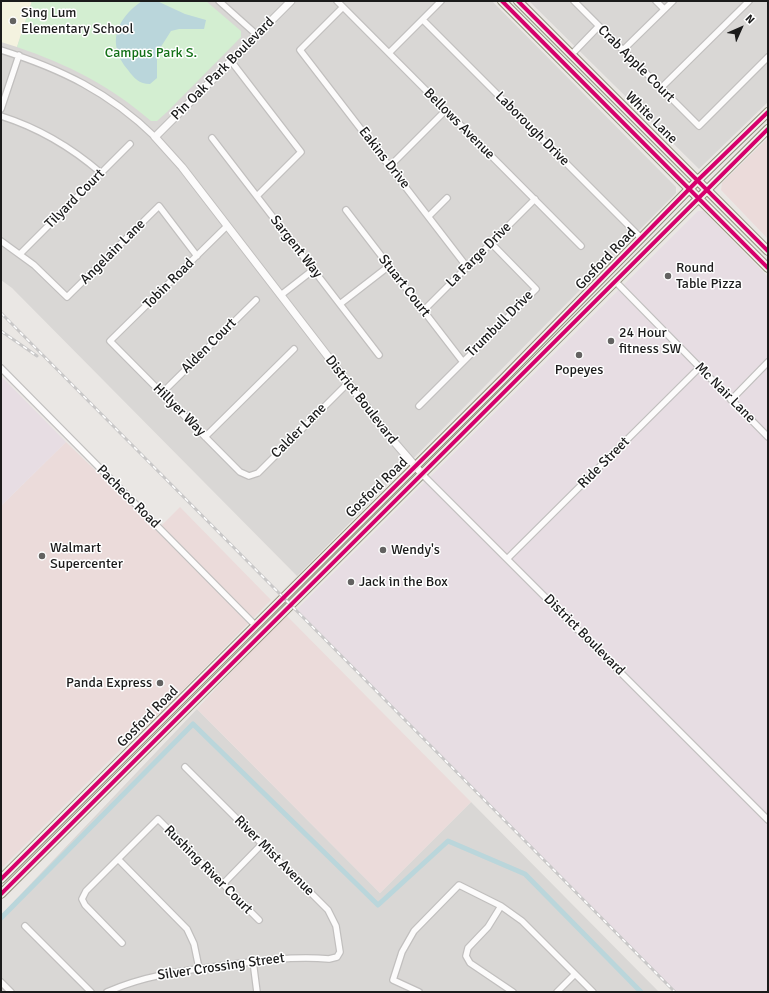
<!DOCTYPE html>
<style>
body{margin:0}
#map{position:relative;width:769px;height:993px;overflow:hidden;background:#eae7e4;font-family:Signika,sans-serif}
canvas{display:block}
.frame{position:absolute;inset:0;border:2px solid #1b1b1b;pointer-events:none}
.north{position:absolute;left:721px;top:8px;width:40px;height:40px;-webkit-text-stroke:3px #fff;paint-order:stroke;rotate:45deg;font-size:11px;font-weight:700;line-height:16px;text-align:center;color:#1b1b1b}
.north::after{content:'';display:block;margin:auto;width:14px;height:18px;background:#1b1b1b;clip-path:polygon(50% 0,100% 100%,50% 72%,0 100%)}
</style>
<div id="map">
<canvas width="769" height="993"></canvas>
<div class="frame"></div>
<div class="north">N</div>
</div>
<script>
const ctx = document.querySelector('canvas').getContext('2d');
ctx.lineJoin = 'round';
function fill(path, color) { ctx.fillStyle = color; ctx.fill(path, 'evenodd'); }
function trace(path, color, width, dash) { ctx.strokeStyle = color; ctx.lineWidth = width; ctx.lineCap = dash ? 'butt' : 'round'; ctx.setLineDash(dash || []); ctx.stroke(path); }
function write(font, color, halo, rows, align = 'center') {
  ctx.font = font + ' Signika,sans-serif'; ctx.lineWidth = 3; ctx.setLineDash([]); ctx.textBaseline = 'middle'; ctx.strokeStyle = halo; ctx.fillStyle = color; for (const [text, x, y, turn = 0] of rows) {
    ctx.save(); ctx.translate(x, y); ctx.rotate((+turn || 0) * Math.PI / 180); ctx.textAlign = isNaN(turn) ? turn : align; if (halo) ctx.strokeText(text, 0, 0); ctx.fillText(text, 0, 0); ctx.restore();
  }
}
const residential = new Path2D(`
 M 1,1 L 492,1 L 676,187 L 676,193 L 297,576 L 12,288 L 1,280 Z
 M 529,1 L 768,1 L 768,102 L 699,169 Z
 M 197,709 L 380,893 L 471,802 L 659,992 L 1,992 L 1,915 Z`);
const commercial = new Path2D(`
 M 768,138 L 768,239 L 721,190 L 722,183 Z
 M 66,442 L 157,530 L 180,507 L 271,600 L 145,729 L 133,737 L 1,869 L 1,506 Z
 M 285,614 L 471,802 L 380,893 L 197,709 Z`);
const industrial = new Path2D(`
 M 698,211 L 703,211 L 768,277 L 768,992 L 675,992 L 296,610 Z
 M 1,376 L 66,442 L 1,506 Z`);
const education = new Path2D(`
 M 1,1 L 32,1 L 17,47 L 1,42 Z`);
const park = new Path2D(`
 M 32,1 L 206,1 L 241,31 L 241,37 L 167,112 L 157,121 L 151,121 C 109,85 69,65 17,47 Z`);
const water = new Path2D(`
 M 142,1 L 157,1 L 185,14 L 206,20 L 204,29 L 179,29 L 171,31 L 157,53 L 157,78 L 150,84 C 139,84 134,78 128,70 C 106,44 116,19 142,1 Z`);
const canal = new Path2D(`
 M 1,918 L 193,724 L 378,905 L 448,841 L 525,874 L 641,992`);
const minor = new Path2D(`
 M 219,1 L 257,35
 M 337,1 L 581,246
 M 574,1 L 699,126 L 768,57
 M 656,1 L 664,9
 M 343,7 L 300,50 L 467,267
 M 423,20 L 641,238
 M 1,50 C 61,69 109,92 155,137
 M 623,50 L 673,1
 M 389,53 L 441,1
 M 571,55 L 599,26
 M 231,61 L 301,152 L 257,196
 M 661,88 L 749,1
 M 1,109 L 19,55
 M 1,116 C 39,128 71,147 101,173
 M 212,138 L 379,355
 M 390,166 L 446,110
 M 346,210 L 463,362
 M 429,216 L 447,198
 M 227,226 L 110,341 L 240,472 L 249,476 L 258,473 L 348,383
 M 1,241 L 34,265 L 67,297 L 159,206 L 197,256
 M 20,254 L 130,144
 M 615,281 L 768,437
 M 281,295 L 313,270
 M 340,304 L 389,266
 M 423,311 L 535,199
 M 1,368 L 255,625
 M 162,393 L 256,300
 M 731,400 L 768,362
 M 419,406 L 536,289 L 491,243
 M 205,437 L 294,349
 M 422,474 L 768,820
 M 508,558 L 699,368
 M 118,859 L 187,929 L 194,944 L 199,968
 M 223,884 L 262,844
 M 501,906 L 488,927 L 468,948 L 466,956 L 470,963 L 513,992
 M 25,926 L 91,992
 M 122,943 L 85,905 L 82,899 L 86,891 L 158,819 L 259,920
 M 253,961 L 257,992
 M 1,982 L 11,992
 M 107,992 C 143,976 180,971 219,966 C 256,961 292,956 329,959 L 337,957 L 340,952 L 336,926 L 328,910 L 185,767
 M 419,992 L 393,980 L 402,952 L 414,931 L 459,885 L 501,906 L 522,921 L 593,992
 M 557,992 L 575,974`);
const tertiary = new Path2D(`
 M 291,1 L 155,137 L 182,167 L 390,437 L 422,474`);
const secondary = new Path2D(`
 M 502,1 L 768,268
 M 518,1 L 768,251
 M 1,879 L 503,379 L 698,180 L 768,112
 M 1,894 L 768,129`);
const rail = new Path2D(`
 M 1,313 L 675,992
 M 1,331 L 37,356`);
const cycleway = new Path2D(`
 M 502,1 L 768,268
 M 518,1 L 768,251
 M 1,879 L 503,379 L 698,180 L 768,112
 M 1,894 L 768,129`);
const markers = [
 [13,21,4,"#636261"],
 [668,276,4,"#636261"],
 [611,341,4,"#636261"],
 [579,355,4,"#636261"],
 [383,550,4,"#636261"],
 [42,556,4,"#636261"],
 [351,582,4,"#636261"],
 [160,683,4,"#636261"]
];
const poiNames = [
 ["Sing Lum",21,13],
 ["Elementary School",21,29],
 ["Round",676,268],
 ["Table Pizza",676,284],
 ["24 Hour",619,333],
 ["fitness SW",619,349],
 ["Popeyes",579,370,"center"],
 ["Walmart",50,548],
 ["Supercenter",50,564],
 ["Wendy's",391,550],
 ["Jack in the Box",359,582],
 ["Panda Express",152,683,"right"]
];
const parkNames = [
 ["Campus Park S.",151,53]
];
const streetNames = [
 ["Crab Apple Court",636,64,45],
 ["Pin Oak Park Boulevard",223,69,-45],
 ["White Lane",651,118,45],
 ["Bellows Avenue",459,124,45],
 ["Laborough Drive",532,129,45],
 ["Eakins Drive",384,158,52],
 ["Tilyard Court",75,199,-45],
 ["Sargent Way",296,247,52],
 ["Angelain Lane",113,252,-45],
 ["La Farge Drive",479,255,-45],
 ["Gosford Road",606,259,-46],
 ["Tobin Road",169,284,-45],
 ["Stuart Court",404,286,52],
 ["Trumbull Drive",500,324,-45],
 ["Alden Court",209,346,-45],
 ["Mc Nair Lane",725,393,45],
 ["District Boulevard",361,400,52],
 ["Hillyer Way",179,410,45],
 ["Calder Lane",299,431,-45],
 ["Ride Street",604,463,-45],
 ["Gosford Road",377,488,-44],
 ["Pacheco Road",128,497,45],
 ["District Boulevard",584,635,45],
 ["Gosford Road",148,717,-45],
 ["River Mist Avenue",274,856,45],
 ["Rushing River Court",208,870,45],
 ["Silver Crossing Street",221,967,-8]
];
fill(residential, '#d9d7d5');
fill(commercial, '#ebdbda');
fill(industrial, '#e7dde3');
fill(education, '#f4f2df');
fill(park, '#d3eed1');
fill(water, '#bad6db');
trace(canal, '#bad6db', 5);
trace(minor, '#c1bfbe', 8);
trace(tertiary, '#c1bfbe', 9);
trace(secondary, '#91917e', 10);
trace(minor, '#fcfbfb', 5.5);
trace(tertiary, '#fcfbfb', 7);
trace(secondary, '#f2f1ea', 8);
trace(rail, '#c9c8c8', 3);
trace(rail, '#fff', 1.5, [4.5]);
trace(cycleway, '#d6006c', 4);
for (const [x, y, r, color] of markers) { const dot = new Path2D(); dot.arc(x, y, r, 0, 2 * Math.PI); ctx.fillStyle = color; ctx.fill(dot); trace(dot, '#fff', 1.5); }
write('14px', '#1b1b1b', '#fff', poiNames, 'left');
write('14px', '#137017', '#fff', parkNames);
write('14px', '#1b1b1b', '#fff', streetNames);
</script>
